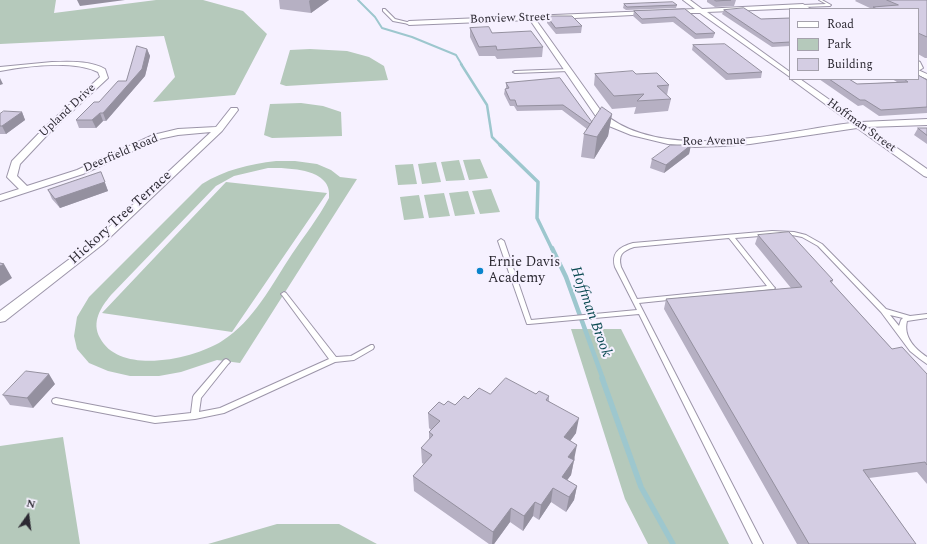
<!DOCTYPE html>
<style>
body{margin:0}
#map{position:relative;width:927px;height:544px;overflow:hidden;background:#f6f1ff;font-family:Spectral,serif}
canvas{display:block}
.legend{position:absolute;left:789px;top:8px;width:130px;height:72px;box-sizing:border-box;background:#f6f1ff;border:1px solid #a5a1ad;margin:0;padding:5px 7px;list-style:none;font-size:12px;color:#2c2932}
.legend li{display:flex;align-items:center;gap:8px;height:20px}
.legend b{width:20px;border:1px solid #a5a1ad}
.north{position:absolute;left:8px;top:496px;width:40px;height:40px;-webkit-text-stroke:3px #f6f1ff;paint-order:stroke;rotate:14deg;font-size:11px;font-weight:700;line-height:16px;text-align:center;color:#2c2932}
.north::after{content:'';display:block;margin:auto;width:14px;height:18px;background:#2c2932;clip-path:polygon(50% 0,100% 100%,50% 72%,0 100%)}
</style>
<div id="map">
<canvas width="927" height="544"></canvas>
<ul class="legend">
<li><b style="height:5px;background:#fff"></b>Road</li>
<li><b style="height:11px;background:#b5c9bb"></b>Park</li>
<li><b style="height:11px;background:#d4cde3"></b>Building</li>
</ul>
<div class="north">N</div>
</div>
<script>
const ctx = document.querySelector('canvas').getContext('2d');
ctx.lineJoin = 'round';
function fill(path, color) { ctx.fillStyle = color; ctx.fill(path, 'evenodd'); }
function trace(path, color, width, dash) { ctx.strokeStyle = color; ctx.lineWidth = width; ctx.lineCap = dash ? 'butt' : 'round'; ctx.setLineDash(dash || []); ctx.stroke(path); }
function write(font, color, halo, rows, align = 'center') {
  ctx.font = font + ' Spectral,serif'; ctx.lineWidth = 4; ctx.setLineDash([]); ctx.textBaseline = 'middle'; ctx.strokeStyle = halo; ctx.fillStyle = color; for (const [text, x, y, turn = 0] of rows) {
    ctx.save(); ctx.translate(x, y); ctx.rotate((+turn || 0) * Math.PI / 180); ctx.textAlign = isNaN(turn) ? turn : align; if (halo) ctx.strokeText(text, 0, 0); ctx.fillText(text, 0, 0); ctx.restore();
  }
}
const green = new Path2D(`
 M 0,0 L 56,0 L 54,13 L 156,0 L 203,0 L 243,11 L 267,34 L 235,95 L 153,102 L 175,77 L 164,36 L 0,44 Z
 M 310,49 L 347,51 L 369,57 L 384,66 L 388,80 L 286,86 L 280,84 L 290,50 Z
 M 301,103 L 323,106 L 341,112 L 342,136 L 272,138 L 264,135 L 270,104 Z
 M 480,159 L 488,178 L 469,180 L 463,160 Z
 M 459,160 L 465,180 L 446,181 L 441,162 Z
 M 276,161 L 295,161 L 317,164 L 331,170 L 340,177 L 357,179 L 240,363 L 217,360 L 181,372 L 159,376 L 130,376 L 108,371 L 89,363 L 77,349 L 74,336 L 77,317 L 89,297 L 202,184 C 225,170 249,164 276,161 ZM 268,168 C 288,168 333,168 329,198 C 319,217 304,236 292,254 C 272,284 254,321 222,341 C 194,359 120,376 100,338 C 91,322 101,307 111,295 L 216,186 L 234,176 Z
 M 436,162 L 441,182 L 422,184 L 418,164 Z
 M 413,164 L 417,184 L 398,185 L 395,165 Z
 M 226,182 L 327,193 L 232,332 L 102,313 Z
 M 491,189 L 500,212 L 480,214 L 472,191 Z
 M 468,191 L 475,214 L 455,216 L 449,193 Z
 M 444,193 L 450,216 L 429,218 L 424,195 Z
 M 419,195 L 424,218 L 404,220 L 400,197 Z
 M 571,329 L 621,329 L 729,544 L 648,544 L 625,499 Z
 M 63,437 L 80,544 L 0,544 L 0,446 Z
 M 277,524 L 339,524 L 377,544 L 208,544 Z`);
const streamFar4 = new Path2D(`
 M 358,0 L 375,17 L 382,28 L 412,37 L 456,55 L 462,65`);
const streamFar3 = new Path2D(`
 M 461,64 L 487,105 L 492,137 L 501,146`);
const streamFar2 = new Path2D(`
 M 500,145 L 538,182 L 537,218 L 552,249`);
const streamFar1 = new Path2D(`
 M 552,248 L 566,277 L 603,379`);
const stream = new Path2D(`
 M 602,378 L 641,487 L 673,544`);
const service = new Path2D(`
 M 819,0 L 822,0 L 831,5 L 830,6 L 803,7 L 802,6 L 803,5 L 826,4 Z
 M 383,9 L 385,9 L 395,19 L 411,23 L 409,24 L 393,21 L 383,11 Z
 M 918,61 L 920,62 L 923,68 L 918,71 L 918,68 L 919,68 Z
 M 568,69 L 570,70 L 569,71 L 515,73 L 513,72 L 515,71 Z
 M 772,231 L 794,232 L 806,235 L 822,244 L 886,309 L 910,316 L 927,314 L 927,318 L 907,321 C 903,337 915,349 927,357 L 927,364 L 920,359 L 910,351 L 881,312 L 818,246 L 802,237 L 792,235 L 772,235 L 735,238 L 774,287 L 775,288 L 774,289 L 639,303 L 763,544 L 753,544 L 639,314 L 529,324 L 527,324 L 498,241 L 501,239 L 504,241 L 531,320 L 637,310 L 615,267 C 611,252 620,247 633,243 ZM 729,238 L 767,286 L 637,299 L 621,267 C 618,255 622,251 634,247 ZM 890,315 L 903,318 L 901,320 L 899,326 Z
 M 284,292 L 286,293 L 336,357 L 351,356 L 371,345 L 373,345 L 374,347 L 373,349 L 354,360 L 335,362 L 224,413 L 195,419 L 155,423 L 56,404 L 53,403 L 52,401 L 53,399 L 56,398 L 155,417 L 191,413 L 193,397 L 194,395 L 224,360 L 226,359 L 228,360 L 230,362 L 228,364 L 201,398 L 199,412 L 220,408 L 329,359 L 282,295 L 281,294 Z`);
const minor = new Path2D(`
 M 683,0 L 690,0 L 702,9 L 803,4 L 811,9 L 802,8 L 707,12 L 790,72 L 790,77 L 700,13 L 670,13 L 670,11 L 672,10 L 695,9 Z
 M 650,11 L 652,12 L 652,14 L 536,20 L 601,111 C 660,165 780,132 851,123 L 791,79 L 800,79 L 861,122 L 927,119 L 927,125 L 867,127 L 927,169 L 927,177 L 924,176 L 857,128 L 750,144 L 723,146 L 695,147 L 668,144 L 631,135 L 609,126 L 595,115 L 530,20 L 409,25 L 406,23 L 409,21 Z
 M 52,62 C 69,62 89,60 105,69 L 108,78 L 51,131 L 20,164 L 17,176 L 27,186 L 77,170 L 153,135 L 178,129 L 216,127 L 231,108 L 237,108 L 238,110 L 222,131 L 103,244 L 5,321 L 0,322 L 0,311 L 95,240 L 211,132 L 178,135 L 159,139 L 83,174 L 0,201 L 0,195 L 19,189 L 7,177 L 12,161 L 45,127 L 100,77 L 98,72 C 73,60 27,66 0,71 L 0,67 Z
 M 918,70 L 927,74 L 927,79 L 918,75 Z`);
const wall = new Path2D(`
 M 279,0 L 329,0 L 311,13 L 280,9 Z
 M 707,0 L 736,0 L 734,6 L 715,7 L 707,2 Z
 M 856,0 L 927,0 L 927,58 L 925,58 L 918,54 L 918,9 L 872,9 L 855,1 Z
 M 624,4 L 677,5 L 676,8 L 626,10 L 623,8 Z
 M 685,9 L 715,33 L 713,38 L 695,39 L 673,22 L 642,24 L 633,16 L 634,11 Z
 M 724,10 L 761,19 L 790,18 L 790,46 L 772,47 L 722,14 Z
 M 547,16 L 582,26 L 581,33 L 556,34 L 547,23 Z
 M 470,28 L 543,47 L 542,57 L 497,59 L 495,56 L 479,56 L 470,37 Z
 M 693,45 L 762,72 L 761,78 L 726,80 L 692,50 Z
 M 147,49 L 150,56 L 145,76 L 106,121 L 103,121 L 96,128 L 79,128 L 76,120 L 126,81 Z
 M 595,74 L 636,74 L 669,85 L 667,95 L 671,99 L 668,111 L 634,114 L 636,107 L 612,109 L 594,85 Z
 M 560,78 L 592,122 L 612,114 L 608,136 L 594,159 L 581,157 L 584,134 L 587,129 L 562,110 L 517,111 L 514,106 L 510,106 L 504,94 L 505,89 L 506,89 L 506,83 Z
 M 819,79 L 849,79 L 857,84 L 897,82 L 892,79 L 918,79 L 927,80 L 927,113 L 879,116 L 863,105 L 858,106 Z
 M 22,112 L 25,120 L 6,134 L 0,134 L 0,114 Z
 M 918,128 L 927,128 L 927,144 L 914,135 Z
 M 691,145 L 689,154 L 664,173 L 650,168 L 652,159 Z
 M 101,172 L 108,191 L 60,208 L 52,199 L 48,190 Z
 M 758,235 L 833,280 L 832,283 L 892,349 L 927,374 L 927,484 L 917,472 L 869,478 L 916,544 L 797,544 L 664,309 L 666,299 L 791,288 L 755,244 Z
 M 55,384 L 33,408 L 10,405 L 3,395 Z
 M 536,394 L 549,396 L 549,401 L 576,433 L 570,441 L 575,460 L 574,461 L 571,475 L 567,480 L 577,486 L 574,500 L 566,512 L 551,502 L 539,520 L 533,516 L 523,531 L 510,522 L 494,544 L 489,544 L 414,491 L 413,476 L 424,464 L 422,463 L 421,448 L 429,440 L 429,432 L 431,430 L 429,428 L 428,413 L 444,405 L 455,405 L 468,399 Z`);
const shadedWall = new Path2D(`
 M 77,0 L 125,0 L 80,6 Z
 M 310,0 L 329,0 L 311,13 L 309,1 Z
 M 147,49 L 150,56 L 145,76 L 106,121 L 103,113 L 142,69 Z
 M 0,78 L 3,84 L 0,85 Z
 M 22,112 L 25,120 L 6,134 L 2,126 Z
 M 100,113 L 103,121 L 96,128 L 92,120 Z
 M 612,114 L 608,136 L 594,159 L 597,137 Z
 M 691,145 L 689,154 L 664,173 L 666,165 Z
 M 101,172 L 108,191 L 60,208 L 55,199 Z
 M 4,264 L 12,278 L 0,286 L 0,266 Z
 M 49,374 L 55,384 L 33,408 L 27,398 Z
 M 579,418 L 576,433 L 562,452 L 564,437 Z
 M 577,445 L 571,475 L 559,491 L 562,477 L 568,457 Z
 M 577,486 L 574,500 L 566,512 L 569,497 Z
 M 553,488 L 551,502 L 539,520 L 541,505 Z
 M 535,502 L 533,516 L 523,531 L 524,516 Z
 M 511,508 L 510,522 L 494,544 L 492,544 L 493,532 Z`);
const building = new Path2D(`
 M 715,0 L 731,0 L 716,1 Z
 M 887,0 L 927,0 L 927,37 L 918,33 L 918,9 L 877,9 L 873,7 L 898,5 Z
 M 673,2 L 677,5 L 627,7 L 624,4 Z
 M 744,8 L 761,19 L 790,18 L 790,29 L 789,29 L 790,30 L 790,42 L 773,43 L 724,10 Z
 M 685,9 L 715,33 L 696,34 L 675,17 L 642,19 L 634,11 Z
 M 547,16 L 572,16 L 582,26 L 556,28 Z
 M 489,27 L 492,33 L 531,31 L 543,47 L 497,50 L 496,46 L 479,47 L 470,28 Z
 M 725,44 L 762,72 L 728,74 L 693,45 Z
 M 137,46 L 147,49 L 142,69 L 103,113 L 100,113 L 92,120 L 76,120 L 94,102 L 99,102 L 118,81 L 126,81 Z
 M 633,71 L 636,74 L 657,73 L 669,85 L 657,86 L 671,99 L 637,101 L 644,94 L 614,96 L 595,74 Z
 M 918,75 L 927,80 L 927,107 L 881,110 L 865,100 L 860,100 L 829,79 L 849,79 L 857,84 L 908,82 L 904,79 L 918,79 Z
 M 560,78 L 592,122 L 590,124 L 563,105 L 517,106 L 515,100 L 510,100 L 505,89 L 509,88 L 506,83 Z
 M 602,107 L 612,114 L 597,137 L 584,134 Z
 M 4,111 L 22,112 L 2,126 L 0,126 L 0,114 Z
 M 918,128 L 927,128 L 927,135 Z
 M 671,145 L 691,145 L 666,165 L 652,159 Z
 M 101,172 L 105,182 L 55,199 L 48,190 Z
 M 789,232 L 833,280 L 830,281 L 892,349 L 902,347 L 927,374 L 927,465 L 925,462 L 863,470 L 916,544 L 809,544 L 666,299 L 802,287 L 758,235 Z
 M 0,263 L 4,264 L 0,266 Z
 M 26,371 L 49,374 L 27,398 L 3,395 Z
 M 506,378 L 536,394 L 539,391 L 549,396 L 546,400 L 579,418 L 564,437 L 577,445 L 568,457 L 574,460 L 562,477 L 577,486 L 569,497 L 553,488 L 541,505 L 535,502 L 524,516 L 511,508 L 493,532 L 413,476 L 432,455 L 421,448 L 433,435 L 429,432 L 440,421 L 428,413 L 439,402 L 444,405 L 448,401 L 455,405 L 464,396 L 468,399 L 479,388 L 490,394 Z`);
const markers = [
 [480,271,4,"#0984cc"]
];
const farStreetnames = [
 ["Bonview Street",510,19,-2],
 ["Upland Drive",68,111,-43],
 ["Hoffman Street",861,126,36],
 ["Roe Avenue",714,142,-1],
 ["Deerfield Road",121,154,-23]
];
const streetNames = [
 ["Hickory Tree Terrace",121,218,-42]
];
const poiNames = [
 ["Ernie Davis",488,263],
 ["Academy",488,279]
];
const waterNames = [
 ["Hoffman Brook",590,312,70]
];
fill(green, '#b5c9bb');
trace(streamFar4, '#9dc7ce', 2);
trace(streamFar3, '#9dc7ce', 2.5);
trace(streamFar2, '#9dc7ce', 3.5);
trace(streamFar1, '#9dc7ce', 4.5);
trace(stream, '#9dc7ce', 5.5);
trace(service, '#9c95a9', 2);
trace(minor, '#9c95a9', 2);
fill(service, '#fff');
fill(minor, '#fff');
fill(wall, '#b6b0c3');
fill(shadedWall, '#94909f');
fill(building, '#d4cde3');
trace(building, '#94909f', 1);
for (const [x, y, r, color] of markers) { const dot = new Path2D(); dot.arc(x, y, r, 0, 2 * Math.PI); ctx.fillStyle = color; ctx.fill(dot); trace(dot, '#f6f1ff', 1.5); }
write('12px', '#2c2932', '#f6f1ff', farStreetnames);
write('14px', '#2c2932', '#f6f1ff', streetNames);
write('14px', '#2c2932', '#f6f1ff', poiNames, 'left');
write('italic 15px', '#0b4a52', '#f6f1ff', waterNames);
</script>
